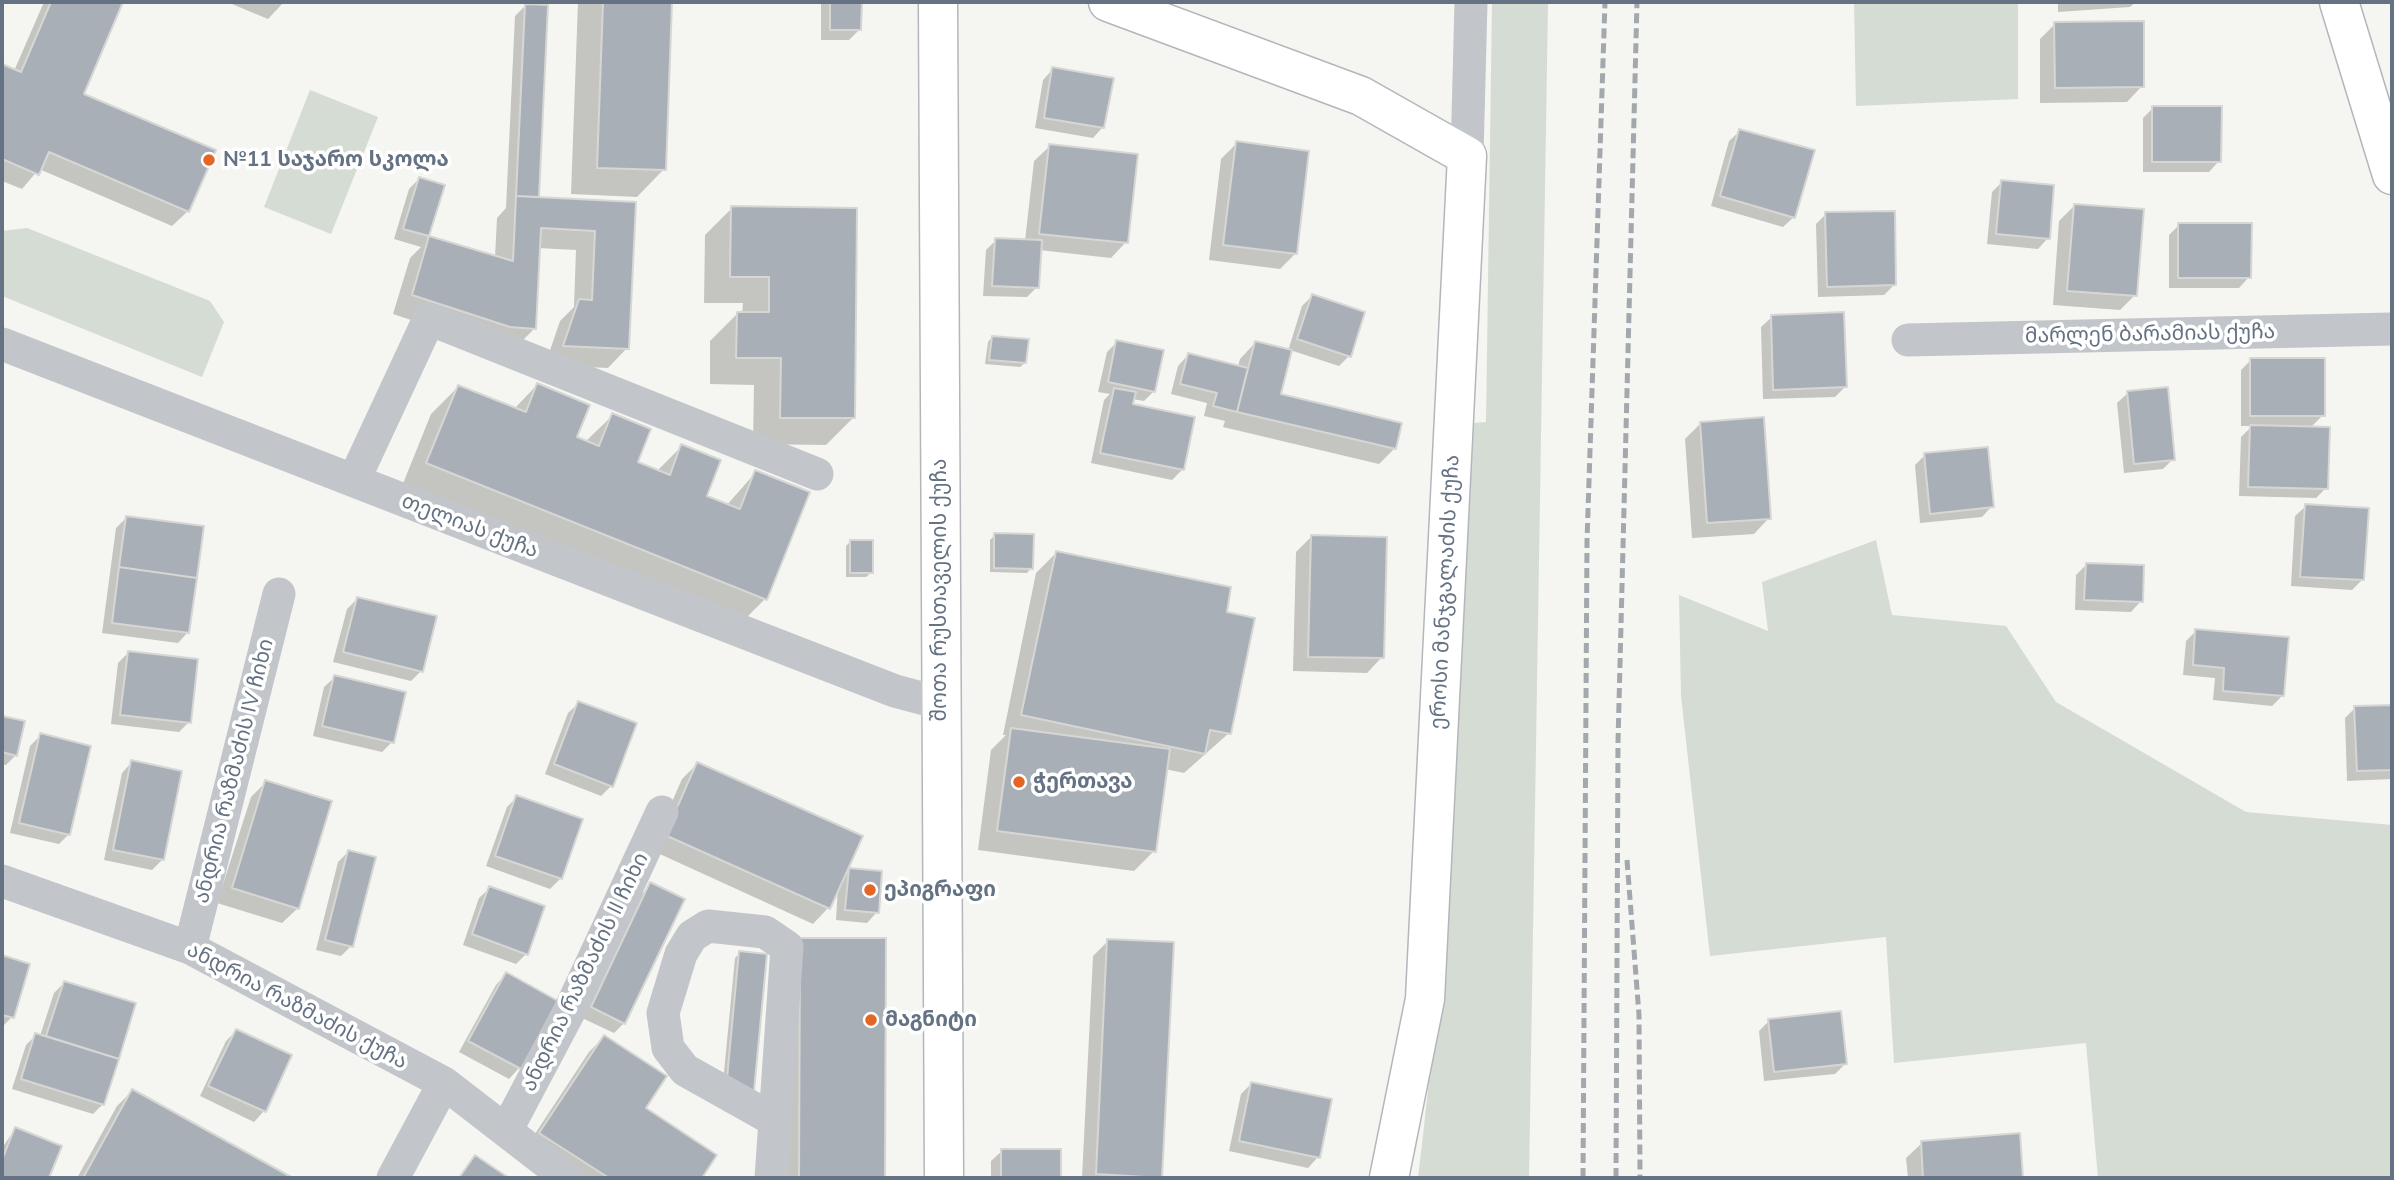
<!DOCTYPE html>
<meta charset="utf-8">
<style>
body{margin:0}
#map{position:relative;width:2394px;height:1180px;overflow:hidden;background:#f5f5f1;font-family:Mulish,sans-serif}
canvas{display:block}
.frame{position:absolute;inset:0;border:4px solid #647283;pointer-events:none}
</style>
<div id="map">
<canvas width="2394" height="1180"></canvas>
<div class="frame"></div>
</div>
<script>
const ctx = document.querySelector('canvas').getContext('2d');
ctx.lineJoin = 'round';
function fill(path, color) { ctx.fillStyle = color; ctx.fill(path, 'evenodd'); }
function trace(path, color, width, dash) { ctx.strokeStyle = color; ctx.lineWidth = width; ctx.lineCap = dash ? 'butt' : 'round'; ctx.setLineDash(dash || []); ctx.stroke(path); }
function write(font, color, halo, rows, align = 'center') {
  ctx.font = font + ' Mulish,"Noto Sans Georgian",sans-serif'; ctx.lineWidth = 7; ctx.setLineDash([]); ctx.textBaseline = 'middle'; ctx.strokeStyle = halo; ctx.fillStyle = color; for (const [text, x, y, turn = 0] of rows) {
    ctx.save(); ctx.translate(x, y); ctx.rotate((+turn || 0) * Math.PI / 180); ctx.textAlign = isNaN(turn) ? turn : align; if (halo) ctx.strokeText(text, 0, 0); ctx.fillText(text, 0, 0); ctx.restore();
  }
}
const green = new Path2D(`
 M 1492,2 L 1548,2 L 1529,1178 L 1418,1178 C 1449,927 1460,675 1473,423 L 1486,422 Z
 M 1854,2 L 2018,2 L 2018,99 L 1856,106 Z
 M 310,90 L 378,117 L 331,234 L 264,207 Z
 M 27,228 L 210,301 L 224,322 L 202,377 L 2,296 L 2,231 Z
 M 1876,540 L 1892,615 L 2006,626 L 2056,702 L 2246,812 L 2392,825 L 2392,1178 L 2098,1178 L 2086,1043 L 1894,1063 L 1886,937 L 1710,956 L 1681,696 L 1679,595 L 1768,631 L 1762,582 Z`);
const shadow = new Path2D(`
 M 44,2 L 121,2 L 81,95 L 188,211 L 172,226 L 39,169 L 22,189 L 2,181 L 2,66 L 14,71 Z
 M 227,2 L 284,2 L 268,19 Z
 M 578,2 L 670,2 L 664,169 L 637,197 L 571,194 Z
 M 821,2 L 860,2 L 860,29 L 849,40 L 821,40 Z
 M 2058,2 L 2136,2 L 2130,7 L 2058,12 Z
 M 526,5 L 537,196 L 535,199 L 634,203 L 627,348 L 608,368 L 545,365 L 560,321 L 574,307 L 576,250 L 538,248 L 535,328 L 515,348 L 489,346 L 393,314 L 410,258 L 421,247 L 394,239 L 409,189 L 419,179 L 442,186 L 427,237 L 495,257 L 497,218 L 506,208 L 515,16 Z
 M 2055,24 L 2142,86 L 2127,102 L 2040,103 L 2040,39 Z
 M 1053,69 L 1103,127 L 1093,138 L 1035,128 L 1043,80 Z
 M 2153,108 L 2219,161 L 2209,172 L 2143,172 L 2143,118 Z
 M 1740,131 L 1794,217 L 1783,227 L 1711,206 L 1729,141 Z
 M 1237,143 L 1295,254 L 1280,269 L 1209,260 L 1221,159 Z
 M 1050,146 L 1126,242 L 1111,258 L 1039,250 L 1037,287 L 1027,297 L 983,296 L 986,250 L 996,240 L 1025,241 L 1034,161 Z
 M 2002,182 L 2048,238 L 2038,249 L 1987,244 L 1992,192 Z
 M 2075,205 L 2135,295 L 2120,310 L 2053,305 L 2059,221 Z
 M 732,208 L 853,418 L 826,445 L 753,444 L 754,385 L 710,384 L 710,341 L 737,314 L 742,314 L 743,303 L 704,303 L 705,235 Z
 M 1826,214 L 1894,285 L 1884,295 L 1818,297 L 1816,224 Z
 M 2179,225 L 2249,277 L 2239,288 L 2169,288 L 2169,235 Z
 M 1312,296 L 1349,356 L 1339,366 L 1290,350 L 1279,395 L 1400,424 L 1394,449 L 1379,464 L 1223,427 L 1225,421 L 1204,416 L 1207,403 L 1171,394 L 1178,366 L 1188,355 L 1238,367 L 1240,359 L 1255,343 L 1288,351 L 1302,306 Z
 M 1772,317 L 1845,387 L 1835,397 L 1763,399 L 1761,327 Z
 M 992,337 L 1025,363 L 1020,367 L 985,364 L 988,342 Z
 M 1117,342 L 1154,391 L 1144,401 L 1132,399 L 1131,406 L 1182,470 L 1172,480 L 1091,463 L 1104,400 L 1110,394 L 1098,392 L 1107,352 Z
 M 2251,360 L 2323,415 L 2310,428 L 2326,488 L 2316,498 L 2239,496 L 2241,437 L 2252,426 L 2241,426 L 2241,370 Z
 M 537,385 L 575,438 L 585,442 L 613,415 L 636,463 L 657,471 L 682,446 L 705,497 L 726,506 L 756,472 L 765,599 L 738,626 L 400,491 L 431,414 L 458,387 L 514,409 Z
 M 2128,393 L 2173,459 L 2163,469 L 2124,473 L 2117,403 Z
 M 1701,423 L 1769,518 L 1754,534 L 1692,538 L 1685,439 Z
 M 1925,455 L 1992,506 L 1982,517 L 1920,523 L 1915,465 Z
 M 2306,506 L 2362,580 L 2352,590 L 2291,586 L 2295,516 Z
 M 127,517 L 188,632 L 178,643 L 102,633 L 116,528 Z
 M 995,535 L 1031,568 L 1027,573 L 990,572 L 990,540 Z
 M 1311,537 L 1382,657 L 1367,673 L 1293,671 L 1296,552 Z
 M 851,541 L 871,573 L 866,577 L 846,577 L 846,546 Z
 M 1056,553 L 1229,733 L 1184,773 L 1165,769 L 1154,851 L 1134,871 L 978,850 L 991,750 L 1006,735 L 1003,735 L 1036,573 Z
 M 2086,565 L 2141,601 L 2131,612 L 2075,610 L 2076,575 Z
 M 357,599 L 421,671 L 411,681 L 333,662 L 347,609 Z
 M 2196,631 L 2283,695 L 2272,706 L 2213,700 L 2215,678 L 2183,675 L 2186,641 Z
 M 128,653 L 189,722 L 179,732 L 111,724 L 118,663 Z
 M 335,677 L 392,742 L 382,752 L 313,736 L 324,687 Z
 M 579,703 L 611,786 L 601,796 L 545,774 L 568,713 Z
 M 2392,706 L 2392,779 L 2347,781 L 2345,718 L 2355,708 Z
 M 2,717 L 23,722 L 16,755 L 6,765 L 2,764 Z
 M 41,735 L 69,834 L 59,844 L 10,833 L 30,746 Z
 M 132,762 L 163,859 L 152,870 L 104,860 L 122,773 Z
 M 697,764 L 843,876 L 849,870 L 877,912 L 867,923 L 836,920 L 838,887 L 828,908 L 813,924 L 651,850 L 682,779 Z
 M 266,782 L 298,908 L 282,923 L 217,903 L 251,797 Z
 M 517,797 L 561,878 L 550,889 L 486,866 L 507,807 Z
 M 348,852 L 351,946 L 341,956 L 316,950 L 338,862 Z
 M 651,884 L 624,1023 L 614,1033 L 582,1018 L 641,895 Z
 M 490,888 L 526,954 L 516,964 L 463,945 L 479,898 Z
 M 884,940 L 883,1178 L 773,1178 L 774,967 Z
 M 1108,941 L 1160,1177 L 1159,1178 L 1082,1178 L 1093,956 Z
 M 740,953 L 765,956 L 722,1093 L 735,958 Z
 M 2,957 L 28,965 L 12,1017 L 2,1027 Z
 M 506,974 L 556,1001 L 519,1068 L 509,1079 L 459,1052 L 496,985 Z
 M 64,983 L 134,1005 L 103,1104 L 93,1114 L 12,1089 L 26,1045 L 36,1035 L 40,1036 L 54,993 Z
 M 1769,1021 L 1846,1063 L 1835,1074 L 1764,1081 L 1759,1031 Z
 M 236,1031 L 290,1056 L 264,1111 L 254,1122 L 200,1096 L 226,1041 Z
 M 604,1037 L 644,1108 L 715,1155 L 700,1178 L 571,1178 L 525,1149 L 589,1052 Z
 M 1252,1083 L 1318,1157 L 1308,1168 L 1229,1151 L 1241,1094 Z
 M 132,1091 L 290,1178 L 77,1178 L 117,1106 Z
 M 15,1129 L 60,1147 L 48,1178 L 2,1178 L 2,1148 Z
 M 2018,1135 L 2021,1178 L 1908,1178 L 1906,1158 L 1922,1143 Z
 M 1002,1151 L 1059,1151 L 1059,1178 L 991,1178 L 991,1161 Z
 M 475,1157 L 506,1178 L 458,1178 Z`);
const building = new Path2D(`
 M 51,2 L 123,2 L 84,94 L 216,150 L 189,212 L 49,152 L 39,175 L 2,159 L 2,64 L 21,72 Z
 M 603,2 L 672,2 L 666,170 L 597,168 Z
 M 830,2 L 862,2 L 861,30 L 830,30 Z
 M 525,4 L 548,5 L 539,197 L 516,196 Z
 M 2144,21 L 2144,87 L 2055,88 L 2054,22 Z
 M 1052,67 L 1114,78 L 1104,128 L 1044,118 Z
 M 2152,106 L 2222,106 L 2221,162 L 2152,162 Z
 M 1739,129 L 1815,150 L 1795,218 L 1720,196 Z
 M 1236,141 L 1309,151 L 1297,254 L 1223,245 Z
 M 1049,144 L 1138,154 L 1128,243 L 1039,234 Z
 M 419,177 L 445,185 L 429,236 L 403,229 Z
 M 2001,180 L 2054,185 L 2050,239 L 1996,234 Z
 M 516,196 L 636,202 L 629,349 L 563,346 L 579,299 L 592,300 L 595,231 L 541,228 L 536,329 L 510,327 L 412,295 L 429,236 L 513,261 Z
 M 2074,204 L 2144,209 L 2137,296 L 2067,291 Z
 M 731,206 L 857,208 L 855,418 L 780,418 L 781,358 L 736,358 L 737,312 L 769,312 L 769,277 L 730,277 Z
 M 1895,211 L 1896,285 L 1827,287 L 1825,212 Z
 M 2178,223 L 2252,223 L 2251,278 L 2178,278 Z
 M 995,238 L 1042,240 L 1039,288 L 992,286 Z
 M 1312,294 L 1365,312 L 1351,357 L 1297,339 Z
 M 1844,312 L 1847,387 L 1773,390 L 1771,315 Z
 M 992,336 L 1029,339 L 1026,363 L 989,360 Z
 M 1116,340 L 1164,350 L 1155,392 L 1108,382 Z
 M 1255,341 L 1292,350 L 1281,394 L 1402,423 L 1396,449 L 1237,412 Z
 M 1188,353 L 1248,368 L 1237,412 L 1213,406 L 1217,393 L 1180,384 Z
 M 2250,358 L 2325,358 L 2325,416 L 2250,416 Z
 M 537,383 L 590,405 L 577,437 L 599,446 L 612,413 L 651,429 L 638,462 L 670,475 L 681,444 L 721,460 L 707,496 L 740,509 L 755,470 L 810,492 L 767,600 L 426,463 L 458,385 L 526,412 Z
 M 2168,387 L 2175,460 L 2134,464 L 2127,391 Z
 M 1114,388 L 1136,392 L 1133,404 L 1195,417 L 1184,470 L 1100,453 Z
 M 1764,417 L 1771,519 L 1707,523 L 1700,422 Z
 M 2250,425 L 2330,427 L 2328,489 L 2248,487 Z
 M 1988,447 L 1994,507 L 1930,514 L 1924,453 Z
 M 2305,504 L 2369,508 L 2364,580 L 2300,577 Z
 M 126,516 L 204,526 L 197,578 L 119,567 Z
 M 994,533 L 1034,534 L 1033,569 L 994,568 Z
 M 1311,535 L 1387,537 L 1384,658 L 1308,657 Z
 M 850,540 L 873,540 L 873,573 L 850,573 Z
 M 1056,551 L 1231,587 L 1227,612 L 1255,618 L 1231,734 L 1210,730 L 1205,754 L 1021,715 Z
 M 2086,563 L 2144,565 L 2143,602 L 2084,600 Z
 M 119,567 L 197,578 L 189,633 L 112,623 Z
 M 357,597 L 437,616 L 423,672 L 343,652 Z
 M 2195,629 L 2289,637 L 2284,696 L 2223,691 L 2224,668 L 2193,665 Z
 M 128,651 L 198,659 L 191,723 L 120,715 Z
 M 334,675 L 406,692 L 394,743 L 322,726 Z
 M 578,701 L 637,723 L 613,787 L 554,764 Z
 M 2392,705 L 2392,770 L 2357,771 L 2354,706 Z
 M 2,716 L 25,721 L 17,756 L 2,752 Z
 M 1011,728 L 1170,749 L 1156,852 L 997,831 Z
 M 40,733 L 91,746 L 70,835 L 19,823 Z
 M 131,760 L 182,771 L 164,860 L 113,850 Z
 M 697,762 L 863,836 L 830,909 L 665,835 Z
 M 265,780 L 332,801 L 299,909 L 232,888 Z
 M 516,795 L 583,819 L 562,879 L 495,856 Z
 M 348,850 L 376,857 L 353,947 L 325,940 Z
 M 849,868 L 882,871 L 879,913 L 845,910 Z
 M 650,882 L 685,899 L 625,1024 L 591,1007 Z
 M 489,886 L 545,906 L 528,955 L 472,934 Z
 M 800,938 L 886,938 L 885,1178 L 799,1178 Z
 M 1107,939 L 1174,942 L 1162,1178 L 1096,1174 Z
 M 739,951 L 767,954 L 754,1091 L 726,1089 Z
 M 2,955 L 30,964 L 14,1018 L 2,1015 Z
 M 506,972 L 558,1001 L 521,1069 L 468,1041 Z
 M 64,981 L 136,1003 L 119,1059 L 46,1036 Z
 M 1841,1011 L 1847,1064 L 1774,1072 L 1768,1019 Z
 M 236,1029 L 292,1055 L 266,1112 L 208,1086 Z
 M 35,1033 L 119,1059 L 104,1105 L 21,1079 Z
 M 604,1035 L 667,1076 L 646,1108 L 717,1155 L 702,1178 L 609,1178 L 539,1133 Z
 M 1251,1082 L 1332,1099 L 1320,1158 L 1239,1141 Z
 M 132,1089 L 293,1178 L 83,1178 Z
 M 15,1127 L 62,1146 L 49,1178 L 2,1178 L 2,1160 Z
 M 2020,1133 L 2023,1178 L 1923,1178 L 1921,1141 Z
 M 1001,1149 L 1061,1149 L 1061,1178 L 1001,1178 Z
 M 475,1155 L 509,1178 L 459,1178 Z`);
const minor = new Path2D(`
 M 1467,156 L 1471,2
 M 1908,340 L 2392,329
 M 2,344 L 895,691 L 940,703
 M 354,480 L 429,319 L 817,474
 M 2,881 L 190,948 L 444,1083 L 567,1178
 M 190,948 L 279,594
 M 506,1131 L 570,1010 L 662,812
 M 393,1178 L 444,1083
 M 771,1178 L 787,947 L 765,932 L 708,926 L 692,936 L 681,954 L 663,1013 L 668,1048 L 685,1070 L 776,1121`);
const major = new Path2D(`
 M 938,2 L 944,1178
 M 1108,2 L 1361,96 L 1467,156 L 1425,999 L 1389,1178
 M 2339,2 L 2392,175`);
const rail = new Path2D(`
 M 1627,860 L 1639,1015 L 1640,1178
 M 1583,1178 L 1587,541 L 1605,2
 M 1616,1178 L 1618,742 L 1637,2`);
const markers = [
 [209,160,7,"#e36624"],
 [1019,782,7,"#e36624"],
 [870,890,7,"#e36624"],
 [871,1020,7,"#e36624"]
];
const poiNames = [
 ["№11 საჯარო სკოლა",223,160],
 ["ჭერთავა",1033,782],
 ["ეპიგრაფი",884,890],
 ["მაგნიტი",885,1020]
];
const streetNames = [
 ["მარლენ ბარამიას ქუჩა",2150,334,-1],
 ["თელიას ქუჩა",470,526,21],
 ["შოთა რუსთაველის ქუჩა",940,590,-90],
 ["ეროსი მანჯგალაძის ქუჩა",1445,592,-87],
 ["ანდრია რაზმაძის IV ჩიხი",234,771,-76],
 ["ანდრია რაზმაძის II ჩიხი",585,972,-64],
 ["ანდრია რაზმაძის ქუჩა",297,1006,28]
];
fill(green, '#d5dcd3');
fill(shadow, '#0003');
fill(building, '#a8afb6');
trace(building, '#d6d7d4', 2);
trace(major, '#b3b7bb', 41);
trace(minor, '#c2c5c9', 33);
trace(major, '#fff', 38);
trace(rail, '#a3a8ae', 5, [10, 5]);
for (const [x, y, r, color] of markers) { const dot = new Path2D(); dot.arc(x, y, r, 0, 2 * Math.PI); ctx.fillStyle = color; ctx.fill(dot); trace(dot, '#fff', 2.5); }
write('bold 21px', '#647283', '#fff', poiNames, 'left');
write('21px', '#647283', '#fff', streetNames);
</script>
